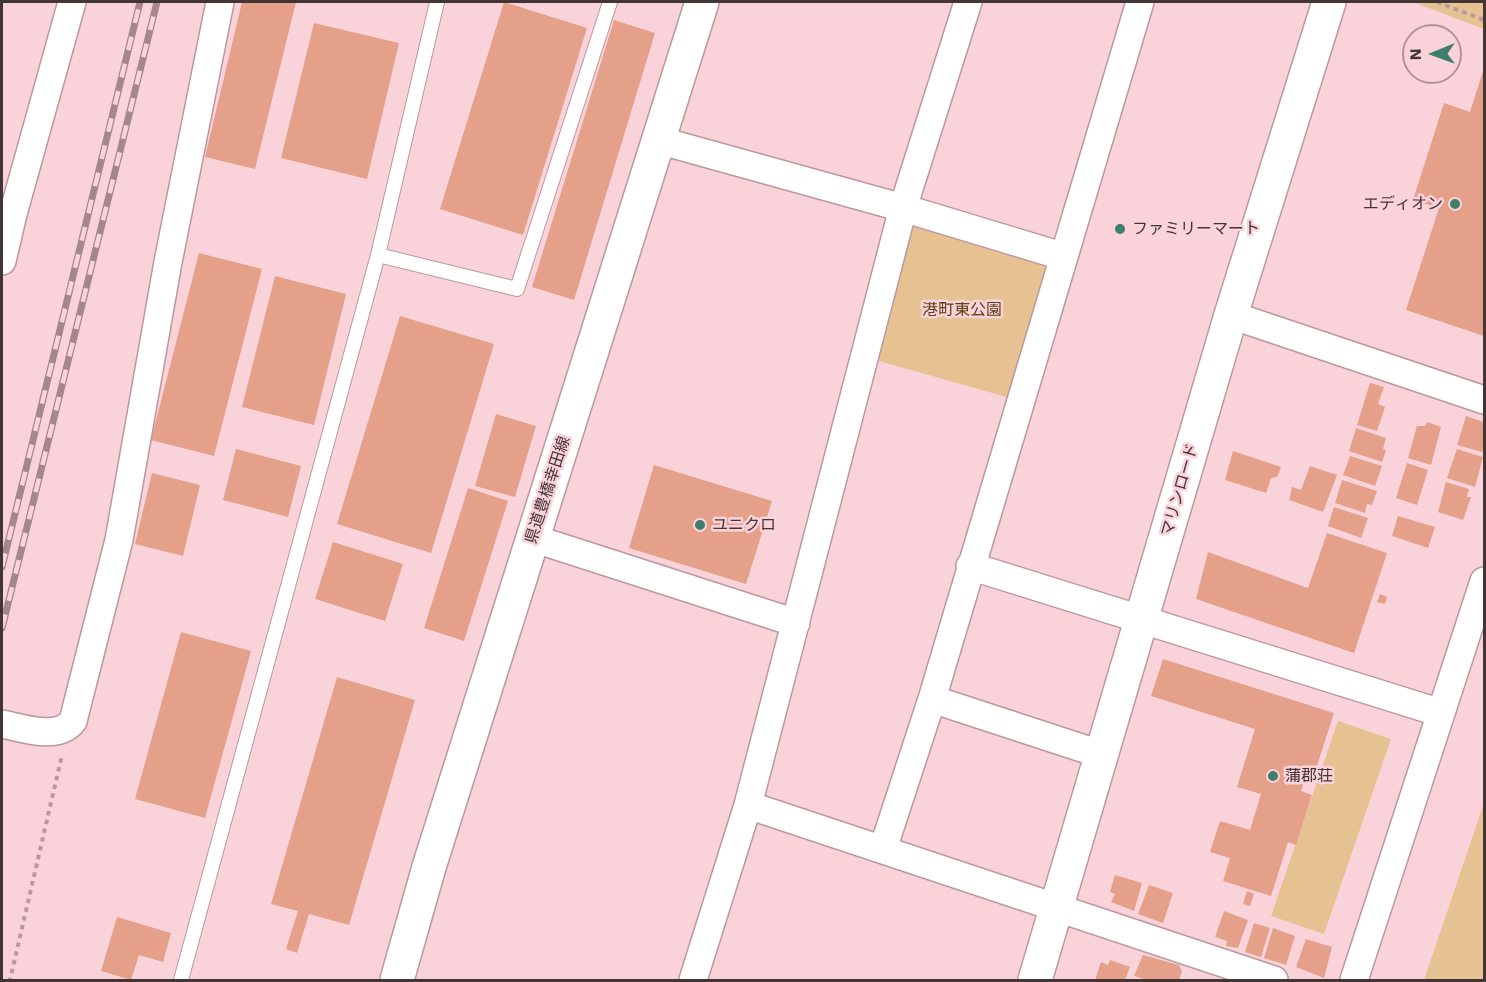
<!DOCTYPE html>
<meta charset="utf-8">
<style>
body{margin:0}
#map{position:relative;width:1486px;height:982px;overflow:hidden;background:#fad3da;font-family:"Work Sans",sans-serif}
canvas{display:block}
.frame{position:absolute;inset:0;border:3px solid #433436;pointer-events:none}
.north{position:absolute;left:1402px;top:24px;width:60px;height:60px;box-sizing:border-box;background:#fad3da;border:2px solid #b19398;border-radius:50%;rotate:269deg;font-size:16px;font-weight:700;line-height:24px;text-align:center;color:#433436}
.north::after{content:'';display:block;margin:auto;width:21px;height:27px;background:#3d7e6d;clip-path:polygon(50% 0,100% 100%,50% 72%,0 100%)}
</style>
<div id="map">
<canvas width="1486" height="982"></canvas>
<div class="frame"></div>
<div class="north">N</div>
</div>
<script>
const ctx = document.querySelector('canvas').getContext('2d');
ctx.lineJoin = 'round';
function fill(path, color) { ctx.fillStyle = color; ctx.fill(path, 'evenodd'); }
function trace(path, color, width, dash) { ctx.strokeStyle = color; ctx.lineWidth = width; ctx.lineCap = dash ? 'butt' : 'round'; ctx.setLineDash(dash || []); ctx.stroke(path); }
function write(font, color, halo, rows, align = 'center') {
  ctx.font = font + ' "Work Sans","Noto Sans JP",sans-serif'; ctx.lineWidth = 5; ctx.setLineDash([]); ctx.textBaseline = 'middle'; ctx.strokeStyle = halo; ctx.fillStyle = color; for (const [text, x, y, turn = 0] of rows) {
    ctx.save(); ctx.translate(x, y); ctx.rotate((+turn || 0) * Math.PI / 180); ctx.textAlign = isNaN(turn) ? turn : align; if (halo) ctx.strokeText(text, 0, 0); ctx.fillText(text, 0, 0); ctx.restore();
  }
}
const green = new Path2D(`
 M 1413,2 L 1484,2 L 1484,29 Z
 M 913,224 L 1041,256 L 1048,274 L 1010,398 L 872,359 L 908,227 Z
 M 1338,721 L 1391,739 L 1324,934 L 1271,916 Z
 M 1484,803 L 1484,980 L 1424,980 Z`);
const building = new Path2D(`
 M 242,2 L 296,2 L 255,169 L 205,157 Z
 M 504,2 L 587,28 L 523,235 L 440,209 Z
 M 614,20 L 655,33 L 574,300 L 532,287 Z
 M 314,23 L 399,43 L 367,179 L 281,158 Z
 M 1484,68 L 1484,336 L 1406,310 L 1439,208 L 1413,200 L 1444,103 L 1470,112 Z
 M 199,253 L 262,269 L 214,456 L 151,440 Z
 M 275,276 L 346,294 L 314,425 L 242,407 Z
 M 400,316 L 494,344 L 431,553 L 337,524 Z
 M 1370,383 L 1384,387 L 1378,404 L 1385,407 L 1377,431 L 1357,425 Z
 M 496,414 L 536,426 L 515,497 L 475,486 Z
 M 1466,416 L 1484,422 L 1484,445 L 1482,452 L 1457,445 Z
 M 1427,422 L 1441,427 L 1431,465 L 1408,458 L 1417,426 L 1425,426 Z
 M 1356,428 L 1386,438 L 1383,449 L 1386,450 L 1382,462 L 1349,451 Z
 M 236,449 L 301,466 L 288,517 L 223,500 Z
 M 1457,449 L 1483,457 L 1475,487 L 1447,478 Z
 M 1233,451 L 1281,467 L 1277,477 L 1271,478 L 1266,493 L 1225,480 Z
 M 1350,456 L 1382,466 L 1375,486 L 1343,475 Z
 M 1407,463 L 1428,470 L 1417,505 L 1396,498 Z
 M 654,465 L 772,501 L 746,584 L 629,548 Z
 M 1310,466 L 1337,475 L 1323,512 L 1289,500 L 1292,487 L 1301,490 Z
 M 152,473 L 200,485 L 183,556 L 135,544 Z
 M 1342,480 L 1377,491 L 1372,505 L 1367,504 L 1365,513 L 1335,503 Z
 M 1446,482 L 1469,489 L 1467,497 L 1471,497 L 1463,520 L 1438,512 Z
 M 468,488 L 508,501 L 464,641 L 424,628 Z
 M 1334,507 L 1368,518 L 1361,538 L 1328,526 Z
 M 1398,516 L 1435,527 L 1428,548 L 1392,536 Z
 M 1327,533 L 1387,553 L 1354,653 L 1196,599 L 1208,552 L 1308,588 Z
 M 333,542 L 403,564 L 385,621 L 315,599 Z
 M 1380,594 L 1387,597 L 1385,604 L 1377,602 Z
 M 181,632 L 251,651 L 205,818 L 135,799 Z
 M 1163,659 L 1334,713 L 1313,778 L 1306,775 L 1301,791 L 1312,795 L 1296,845 L 1288,842 L 1271,896 L 1223,881 L 1230,858 L 1210,852 L 1220,821 L 1250,830 L 1261,794 L 1237,787 L 1255,729 L 1151,696 Z
 M 337,677 L 415,700 L 349,925 L 309,914 L 297,953 L 286,949 L 298,911 L 271,904 Z
 M 1115,875 L 1142,883 L 1134,911 L 1111,902 L 1115,894 L 1110,892 Z
 M 1149,885 L 1173,893 L 1163,923 L 1138,914 Z
 M 1247,891 L 1254,894 L 1250,906 L 1243,904 Z
 M 1224,911 L 1248,920 L 1238,948 L 1226,946 L 1227,941 L 1215,937 Z
 M 117,917 L 171,933 L 163,962 L 139,955 L 131,980 L 101,971 Z
 M 1254,923 L 1270,928 L 1261,957 L 1245,952 Z
 M 1273,928 L 1295,936 L 1286,965 L 1264,958 Z
 M 1306,939 L 1332,947 L 1324,978 L 1296,967 Z
 M 1143,955 L 1179,965 L 1182,971 L 1179,980 L 1148,980 L 1134,976 Z
 M 1110,960 L 1130,967 L 1125,980 L 1095,980 L 1101,962 L 1108,965 Z`);
const path = new Path2D(`
 M 1437,2 L 1484,20
 M 12,980 L 10,980 L 62,755`);
const service = new Path2D(`
 M 378,255 L 517,289 L 610,2
 M 181,980 L 378,255 L 437,2`);
const minor = new Path2D(`
 M 658,140 L 903,208 L 1062,256
 M 2,261 L 13,214 L 72,2
 M 1231,315 L 1484,400
 M 532,538 L 796,623
 M 970,566 L 1441,713
 M 932,699 L 1103,755
 M 2,724 C 23,728 58,741 73,721 L 119,540 L 168,262 L 220,2
 M 748,805 L 1274,980
 M 883,849 L 932,699 L 1140,2
 M 693,980 L 748,805 L 903,208 L 968,2
 M 1354,980 L 1484,581`);
const tertiary = new Path2D(`
 M 1035,980 L 1231,315 L 1329,2`);
const secondary = new Path2D(`
 M 397,980 L 429,867 L 702,2`);
const rail = new Path2D(`
 M 2,567 L 140,2
 M 2,628 L 157,2`);
const markers = [
 [1455,204,6,"#3d7e6d"],
 [1120,229,6,"#3d7e6d"],
 [700,525,6,"#3d7e6d"],
 [1273,776,6,"#3d7e6d"]
];
const poiNames = [
 ["エディオン",1443,204,"right"],
 ["ファミリーマート",1132,229],
 ["ユニクロ",712,525],
 ["蒲郡荘",1285,776]
];
const parkNames = [
 ["港町東公園",962,310]
];
const streetNames = [
 ["県道豊橋幸田線",548,490,-72],
 ["マリンロード",1180,490,-74]
];
fill(green, '#e6c191');
fill(building, '#e5a089');
trace(service, '#bc979d', 16);
trace(minor, '#bc979d', 30);
trace(tertiary, '#bc979d', 36);
trace(secondary, '#bc979d', 36);
trace(path, '#b8999f', 4, [4.5, 4.5]);
trace(service, '#fff', 14);
trace(minor, '#fff', 27);
trace(tertiary, '#fff', 33);
trace(secondary, '#fff', 33);
trace(rail, '#a3878c', 7);
trace(rail, '#fad3da', 4.5, [14]);
for (const [x, y, r, color] of markers) { const dot = new Path2D(); dot.arc(x, y, r, 0, 2 * Math.PI); ctx.fillStyle = color; ctx.fill(dot); trace(dot, '#fad3da', 2); }
write('16px', '#433436', '#fad3da', poiNames, 'left');
write('16px', '#5d4013', '#fad3da', parkNames);
write('16px', '#433436', '#fad3da', streetNames);
</script>
